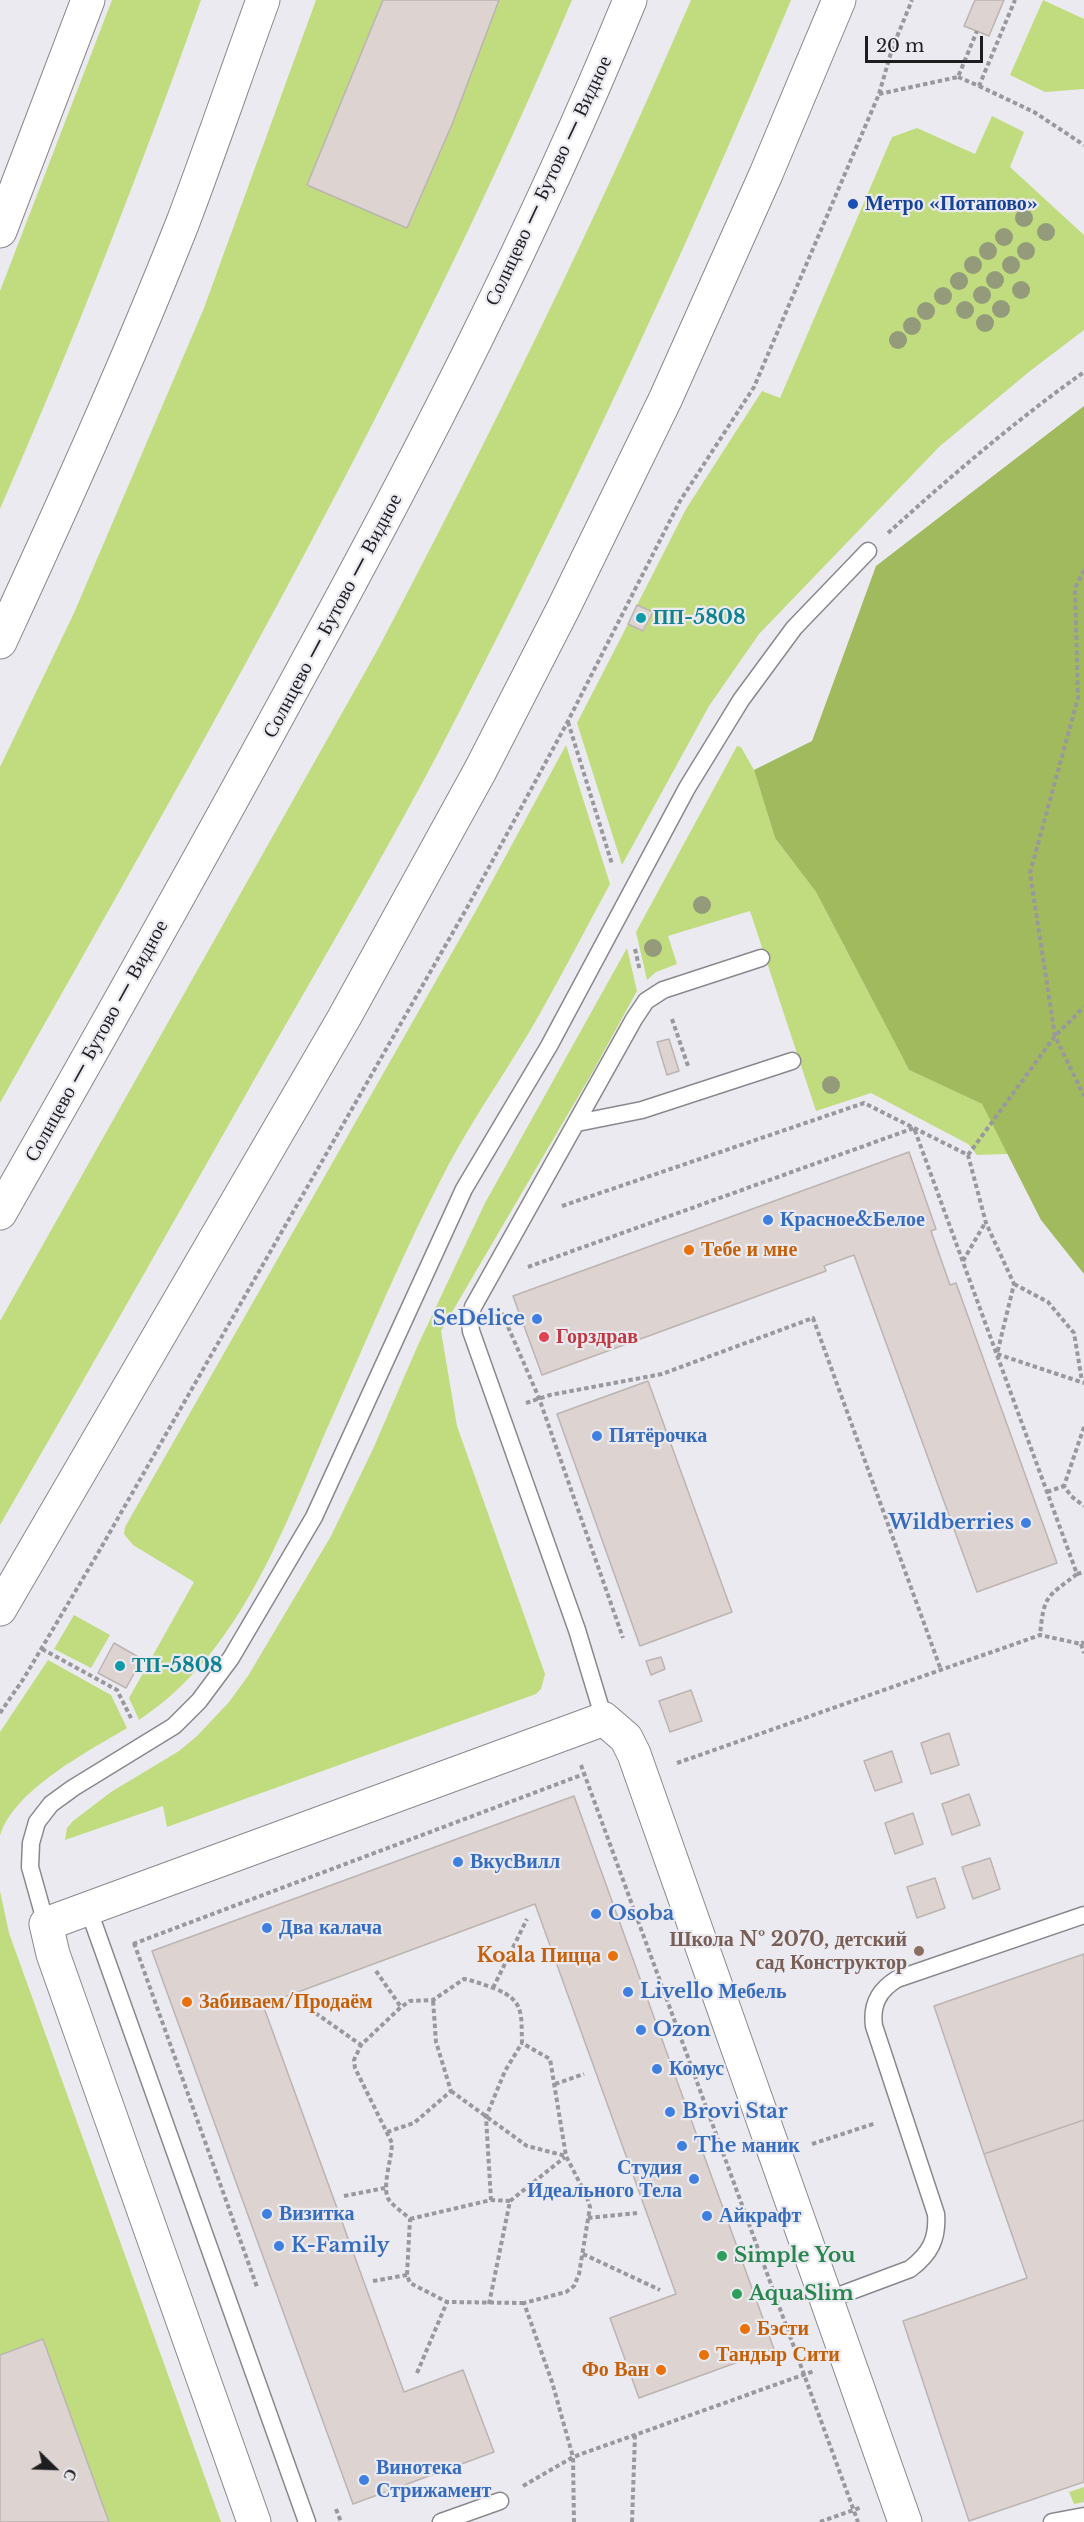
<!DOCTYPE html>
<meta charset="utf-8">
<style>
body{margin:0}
#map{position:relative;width:1084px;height:2522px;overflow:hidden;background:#ebeaf1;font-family:"Libre Baskerville",serif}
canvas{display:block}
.north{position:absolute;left:24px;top:2438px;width:60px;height:60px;-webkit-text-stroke:4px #ebeaf1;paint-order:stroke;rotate:113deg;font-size:16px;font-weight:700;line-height:24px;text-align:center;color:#1e1e21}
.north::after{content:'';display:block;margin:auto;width:21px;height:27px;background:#1e1e21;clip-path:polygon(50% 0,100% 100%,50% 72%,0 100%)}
.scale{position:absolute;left:865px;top:36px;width:118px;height:27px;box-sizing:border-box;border:3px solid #1e1e21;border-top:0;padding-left:8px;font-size:18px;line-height:21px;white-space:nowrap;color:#1e1e21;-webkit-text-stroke:4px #ebeaf1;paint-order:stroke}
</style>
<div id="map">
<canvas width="1084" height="2522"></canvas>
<div class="north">С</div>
<div class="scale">20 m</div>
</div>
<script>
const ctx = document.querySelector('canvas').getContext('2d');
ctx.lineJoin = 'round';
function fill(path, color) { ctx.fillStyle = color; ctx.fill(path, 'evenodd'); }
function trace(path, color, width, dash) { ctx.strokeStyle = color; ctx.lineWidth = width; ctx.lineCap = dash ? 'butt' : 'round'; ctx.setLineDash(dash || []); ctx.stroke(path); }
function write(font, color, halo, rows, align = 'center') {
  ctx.font = font + ' "Libre Baskerville",serif'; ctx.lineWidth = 4.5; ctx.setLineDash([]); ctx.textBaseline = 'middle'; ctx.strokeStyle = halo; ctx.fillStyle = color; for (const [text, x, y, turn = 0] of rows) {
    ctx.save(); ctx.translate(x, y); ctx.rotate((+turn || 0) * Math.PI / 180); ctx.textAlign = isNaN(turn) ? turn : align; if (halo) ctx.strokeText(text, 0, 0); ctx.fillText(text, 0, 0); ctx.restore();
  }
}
const green = new Path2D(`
 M 112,0 L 201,0 C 140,172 73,342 0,509 L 0,291 Z
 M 316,0 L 383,0 L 307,185 L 407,228 L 453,122 L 499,0 L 572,0 C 410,382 204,742 0,1103 L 0,767 L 74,613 L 204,308 Z
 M 691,0 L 791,0 C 683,258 564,511 435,759 C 377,868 314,975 253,1082 C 169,1230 85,1378 0,1525 L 0,1321 L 378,649 C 490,436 596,221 691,0 Z
 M 1043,0 L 1084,19 L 1084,89 L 1045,92 L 1010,75 Z
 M 992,116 L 1024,132 L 1010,167 L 1084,235 L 1084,330 L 1030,371 L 939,447 L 759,634 L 709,706 L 622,865 L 577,723 L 628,624 L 644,631 L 653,612 L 637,605 L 686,509 L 762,391 L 780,398 L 892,137 L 917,128 L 975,154 Z
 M 566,745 L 610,884 C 586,928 563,973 538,1017 C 510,1066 477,1112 450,1162 C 404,1249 366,1342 326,1431 C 281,1535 237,1656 139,1720 L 129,1698 L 194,1582 L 133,1545 L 124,1534 L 125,1527 L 478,907 Z
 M 737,746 L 741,747 L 754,770 L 775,838 L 816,892 L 909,1070 L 982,1104 L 1008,1154 L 977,1155 L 968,1144 L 871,1093 L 816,1111 L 750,911 L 668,936 L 677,964 L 656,972 L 647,980 L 636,932 Z
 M 627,948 L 637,991 L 592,1073 L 441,1331 L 457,1426 L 545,1674 L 541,1689 L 536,1694 L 167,1827 L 163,1806 L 65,1840 L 67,1828 L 73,1821 L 111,1792 L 179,1751 L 197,1736 L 229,1702 L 248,1676 L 331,1536 L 373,1449 L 418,1345 L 485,1203 Z
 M 74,1615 L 110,1635 L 91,1668 L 54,1649 Z
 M 48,1660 L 111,1695 L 127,1728 C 89,1751 13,1790 0,1836 L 0,1732 Z
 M 0,1891 L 9,1933 L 221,2522 L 0,2522 Z
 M 1084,2487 L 1084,2502 L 1074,2504 L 1069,2492 Z`);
const forest = new Path2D(`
 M 1084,406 L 1084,1274 L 1041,1220 L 982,1104 L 909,1070 L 816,892 L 775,838 L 754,770 L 812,741 L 876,566 Z`);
const building = new Path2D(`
 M 383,0 L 499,0 L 453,122 L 407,228 L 307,185 Z
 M 975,0 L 1004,0 L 989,36 L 964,26 Z
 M 637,605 L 653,612 L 643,631 L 628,624 Z
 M 669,1039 L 679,1071 L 667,1075 L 657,1042 Z
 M 909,1152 L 936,1229 L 931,1231 L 950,1285 L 956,1283 L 1057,1563 L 977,1592 L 854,1255 L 824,1266 L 826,1271 L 542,1375 L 513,1296 Z
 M 648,1381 L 732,1612 L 640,1646 L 557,1414 Z
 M 114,1643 L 142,1659 L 126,1688 L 98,1673 Z
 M 661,1657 L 665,1669 L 651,1675 L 646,1661 Z
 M 691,1690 L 702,1721 L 670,1732 L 659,1701 Z
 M 949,1733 L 959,1765 L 931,1774 L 921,1743 Z
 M 892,1751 L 902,1782 L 875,1791 L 864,1761 Z
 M 969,1794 L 980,1825 L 952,1835 L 942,1804 Z
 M 574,1796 L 774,2349 L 639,2398 L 610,2318 L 676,2294 L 535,1904 L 263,2005 L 404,2392 L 463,2370 L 494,2452 L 353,2504 L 152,1951 Z
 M 913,1813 L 923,1844 L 895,1854 L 885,1823 Z
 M 990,1858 L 1000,1889 L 973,1899 L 962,1867 Z
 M 935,1878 L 945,1908 L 917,1918 L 907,1887 Z
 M 1084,1954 L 1084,2120 L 984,2154 L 934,2006 Z
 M 1084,2120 L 1084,2482 L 969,2521 L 903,2321 L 1027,2278 L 984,2154 Z
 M 43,2339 L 109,2522 L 0,2522 L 0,2355 Z`);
const path = new Path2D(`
 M 958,77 L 979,86 L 1015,0
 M 979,86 L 1034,112 L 1084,145
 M 879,94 L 958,77 L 977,31
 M 888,533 C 951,476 1015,421 1084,372
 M 1084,570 L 1075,588 L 1078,698 L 1030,873 L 1055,1036 L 1084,1096
 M 568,722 L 612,864
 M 635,949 L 640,971
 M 672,1019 L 688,1066
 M 968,1155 L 1055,1036 L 1084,1007
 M 562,1206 L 864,1103 L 968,1155 L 986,1223 L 1014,1284 L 997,1354 L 1084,1383
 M 963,1261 L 985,1223
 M 528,1267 L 914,1128 L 1077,1574 C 1046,1598 1044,1595 1040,1635
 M 1014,1284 L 1048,1302 L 1074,1333 L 1082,1381
 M 502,1313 L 539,1398 L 623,1638
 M 526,1403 L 550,1395 L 662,1374 L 813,1318 L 941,1670
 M 1084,1427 L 1064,1486 L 1071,1496 L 1084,1506
 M 1047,1492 L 1064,1486
 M 1077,1574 L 1084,1572
 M 1081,1644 L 1084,1653
 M 42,1649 L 117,1690 L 132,1720
 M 0,1713 L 24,1678 L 98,1553 L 468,906 L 568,721 L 680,501 L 754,387 L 879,94 L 892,49 L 912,0
 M 677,1763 L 1040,1635 L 1081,1644 L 1084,1642
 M 581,1765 L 858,2522
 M 134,1943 L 257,2287
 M 133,1944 L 584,1774
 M 376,1971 L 401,2007
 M 493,1988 L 527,1919
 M 297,2000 L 361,2045
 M 555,2084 L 584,2074
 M 451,2091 L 527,2146 L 566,2156
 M 387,2132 L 414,2123 L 451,2091 L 436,2042 L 433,2000
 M 812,2144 L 876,2123
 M 344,2196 L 385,2188
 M 510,2201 L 565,2157
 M 588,2218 L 637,2213
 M 410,2219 L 491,2200 L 486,2117 L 505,2071 L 522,2043
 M 583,2254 L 660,2290
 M 373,2281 L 407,2275
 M 524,2303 L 447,2302 L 410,2283 L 407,2275 L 410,2219 C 404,2213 394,2207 389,2200 C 381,2189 392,2158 392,2143 L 355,2068 L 354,2060 L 361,2045 L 401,2007 L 410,2001 L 433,2000 L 464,1979 C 475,1981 485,1985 496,1989 C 525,2001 521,2015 522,2043 L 550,2059 L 566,2156 L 586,2195 L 590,2207 L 579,2274 L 574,2286 L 566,2292 L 524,2303 L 552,2382 L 573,2457 L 574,2522
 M 489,2304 L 510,2201 L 491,2200
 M 417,2373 L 447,2302
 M 523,2486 L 573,2457 L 814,2371
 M 336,2509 L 341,2522
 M 632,2522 L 635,2435
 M 820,2522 L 862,2507`);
const service = new Path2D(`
 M 577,1123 L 642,1110 L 792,1061
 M 604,1719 L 577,1630 L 471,1331 L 470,1321 L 473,1307 L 634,1019 L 646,1001 L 663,990 L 761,958
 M 88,1908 L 307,2522
 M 46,1924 L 30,1867 L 31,1843 L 37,1822 L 51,1804 L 73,1788 L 174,1726 L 199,1701 L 231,1658 L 314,1517 L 464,1189 L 549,1046 L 687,788 L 741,700 L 794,628 L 868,551
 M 827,2300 L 910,2269 C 930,2254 938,2239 936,2214 L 874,2026 C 871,2004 879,1990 897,1979 L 1084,1915
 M 441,2522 L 500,2501
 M 1052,2522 L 1084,2516`);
const minor = new Path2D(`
 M 254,2522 L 53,1954 L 46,1924 L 604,1719 L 626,1738 L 634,1754 L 905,2522`);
const secondary = new Path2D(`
 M 0,231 L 88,0
 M 0,642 C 64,503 127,364 183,222 C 211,148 236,74 263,0
 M 0,1213 C 102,1034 203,854 301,673 C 421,454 535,232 630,0
 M 0,1609 L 344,1018 L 480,771 L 564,607 L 665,400 L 766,174 L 839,0`);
const trees = [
 [1024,218],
 [1046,232],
 [1004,237],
 [988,251],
 [1026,251],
 [973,265],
 [1011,265],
 [995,280],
 [959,281],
 [1021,290],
 [982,295],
 [943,296],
 [1001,309],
 [965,310],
 [926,311],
 [985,323],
 [912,326],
 [898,340],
 [702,905],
 [653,948],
 [831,1085]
];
const markers = [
 [853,204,6,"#1a4fb4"],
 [641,618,6,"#0f9aa8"],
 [768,1220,6,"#3f7fe0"],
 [689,1250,6,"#e8710a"],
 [537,1319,6,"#3f7fe0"],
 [544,1337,6,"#e0444e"],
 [597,1436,6,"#3f7fe0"],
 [1026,1523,6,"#3f7fe0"],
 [120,1666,6,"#0f9aa8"],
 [458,1862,6,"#3f7fe0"],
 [596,1914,6,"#3f7fe0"],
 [267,1928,6,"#3f7fe0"],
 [919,1951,6,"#8d6e63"],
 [613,1956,6,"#e8710a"],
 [628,1992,6,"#3f7fe0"],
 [187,2002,6,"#e8710a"],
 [641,2030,6,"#3f7fe0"],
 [657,2069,6,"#3f7fe0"],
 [670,2112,6,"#3f7fe0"],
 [682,2146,6,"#3f7fe0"],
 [694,2179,6,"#3f7fe0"],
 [267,2214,6,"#3f7fe0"],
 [707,2216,6,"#3f7fe0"],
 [279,2246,6,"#3f7fe0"],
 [722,2256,6,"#2e9e5b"],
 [737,2294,6,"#2e9e5b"],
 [745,2329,6,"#e8710a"],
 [704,2355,6,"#e8710a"],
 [661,2370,6,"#e8710a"],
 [364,2480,6,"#3f7fe0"]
];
const streetNames = [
 ["Солнцево — Бутово — Видное",549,181,-65],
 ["Солнцево — Бутово — Видное",333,616,-62],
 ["Солнцево — Бутово — Видное",97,1041,-61]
];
const transitNames = [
 ["Метро «Потапово»",865,204]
];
const cultureNames = [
 ["ПП-5808",653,618],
 ["ТП-5808",132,1666]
];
const shopNames = [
 ["Красное&Белое",780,1220],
 ["SeDelice",525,1319,"right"],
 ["Пятёрочка",609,1436],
 ["Wildberries",1014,1523,"right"],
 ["ВкусВилл",470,1862],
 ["Osoba",608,1914],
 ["Два калача",279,1928],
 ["Livello Мебель",640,1992],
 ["Ozon",653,2030],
 ["Комус",669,2069],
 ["Brovi Star",682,2112],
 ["The маник",694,2146],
 ["Студия",682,2168,"right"],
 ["Идеального Тела",682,2191,"right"],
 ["Визитка",279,2214],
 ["Айкрафт",719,2216],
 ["K-Family",291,2246],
 ["Винотека",376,2468],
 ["Стрижамент",376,2491]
];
const foodNames = [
 ["Тебе и мне",701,1250],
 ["Koala Пицца",601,1956,"right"],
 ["Забиваем/Продаём",199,2002],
 ["Бэсти",757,2329],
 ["Тандыр Сити",716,2355],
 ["Фо Ван",649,2370,"right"]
];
const healthNames = [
 ["Горздрав",556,1337]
];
const educationNames = [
 ["Школа № 2070, детский",907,1940],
 ["сад Конструктор",907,1963]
];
const leisureNames = [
 ["Simple You",734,2256],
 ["AquaSlim",749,2294]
];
fill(green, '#c1dc7f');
fill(forest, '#a1ba5d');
fill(building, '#ddd4d1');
trace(building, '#bcb4b1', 1.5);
trace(service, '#89888f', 19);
trace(minor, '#89888f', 35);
trace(secondary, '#89888f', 35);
trace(path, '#98989d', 4, [4.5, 3]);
trace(service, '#fff', 16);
trace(minor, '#fff', 33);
trace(secondary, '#fff', 33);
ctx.fillStyle = '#939b7b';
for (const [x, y] of trees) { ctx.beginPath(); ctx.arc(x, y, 9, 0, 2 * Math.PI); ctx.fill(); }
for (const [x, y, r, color] of markers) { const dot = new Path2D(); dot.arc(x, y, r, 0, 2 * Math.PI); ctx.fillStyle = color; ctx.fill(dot); trace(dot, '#ebeaf1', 2); }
write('20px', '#1e1e21', '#ebeaf1', streetNames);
write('bold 20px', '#164399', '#ebeaf1', transitNames, 'left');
write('bold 20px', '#0d838f', '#ebeaf1', cultureNames, 'left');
write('bold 20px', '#366cbe', '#ebeaf1', shopNames, 'left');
write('bold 20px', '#c56008', '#ebeaf1', foodNames, 'left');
write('bold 20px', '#be3a42', '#ebeaf1', healthNames, 'left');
write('bold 20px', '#785e54', '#ebeaf1', educationNames, 'right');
write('bold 20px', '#27864d', '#ebeaf1', leisureNames, 'left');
</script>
